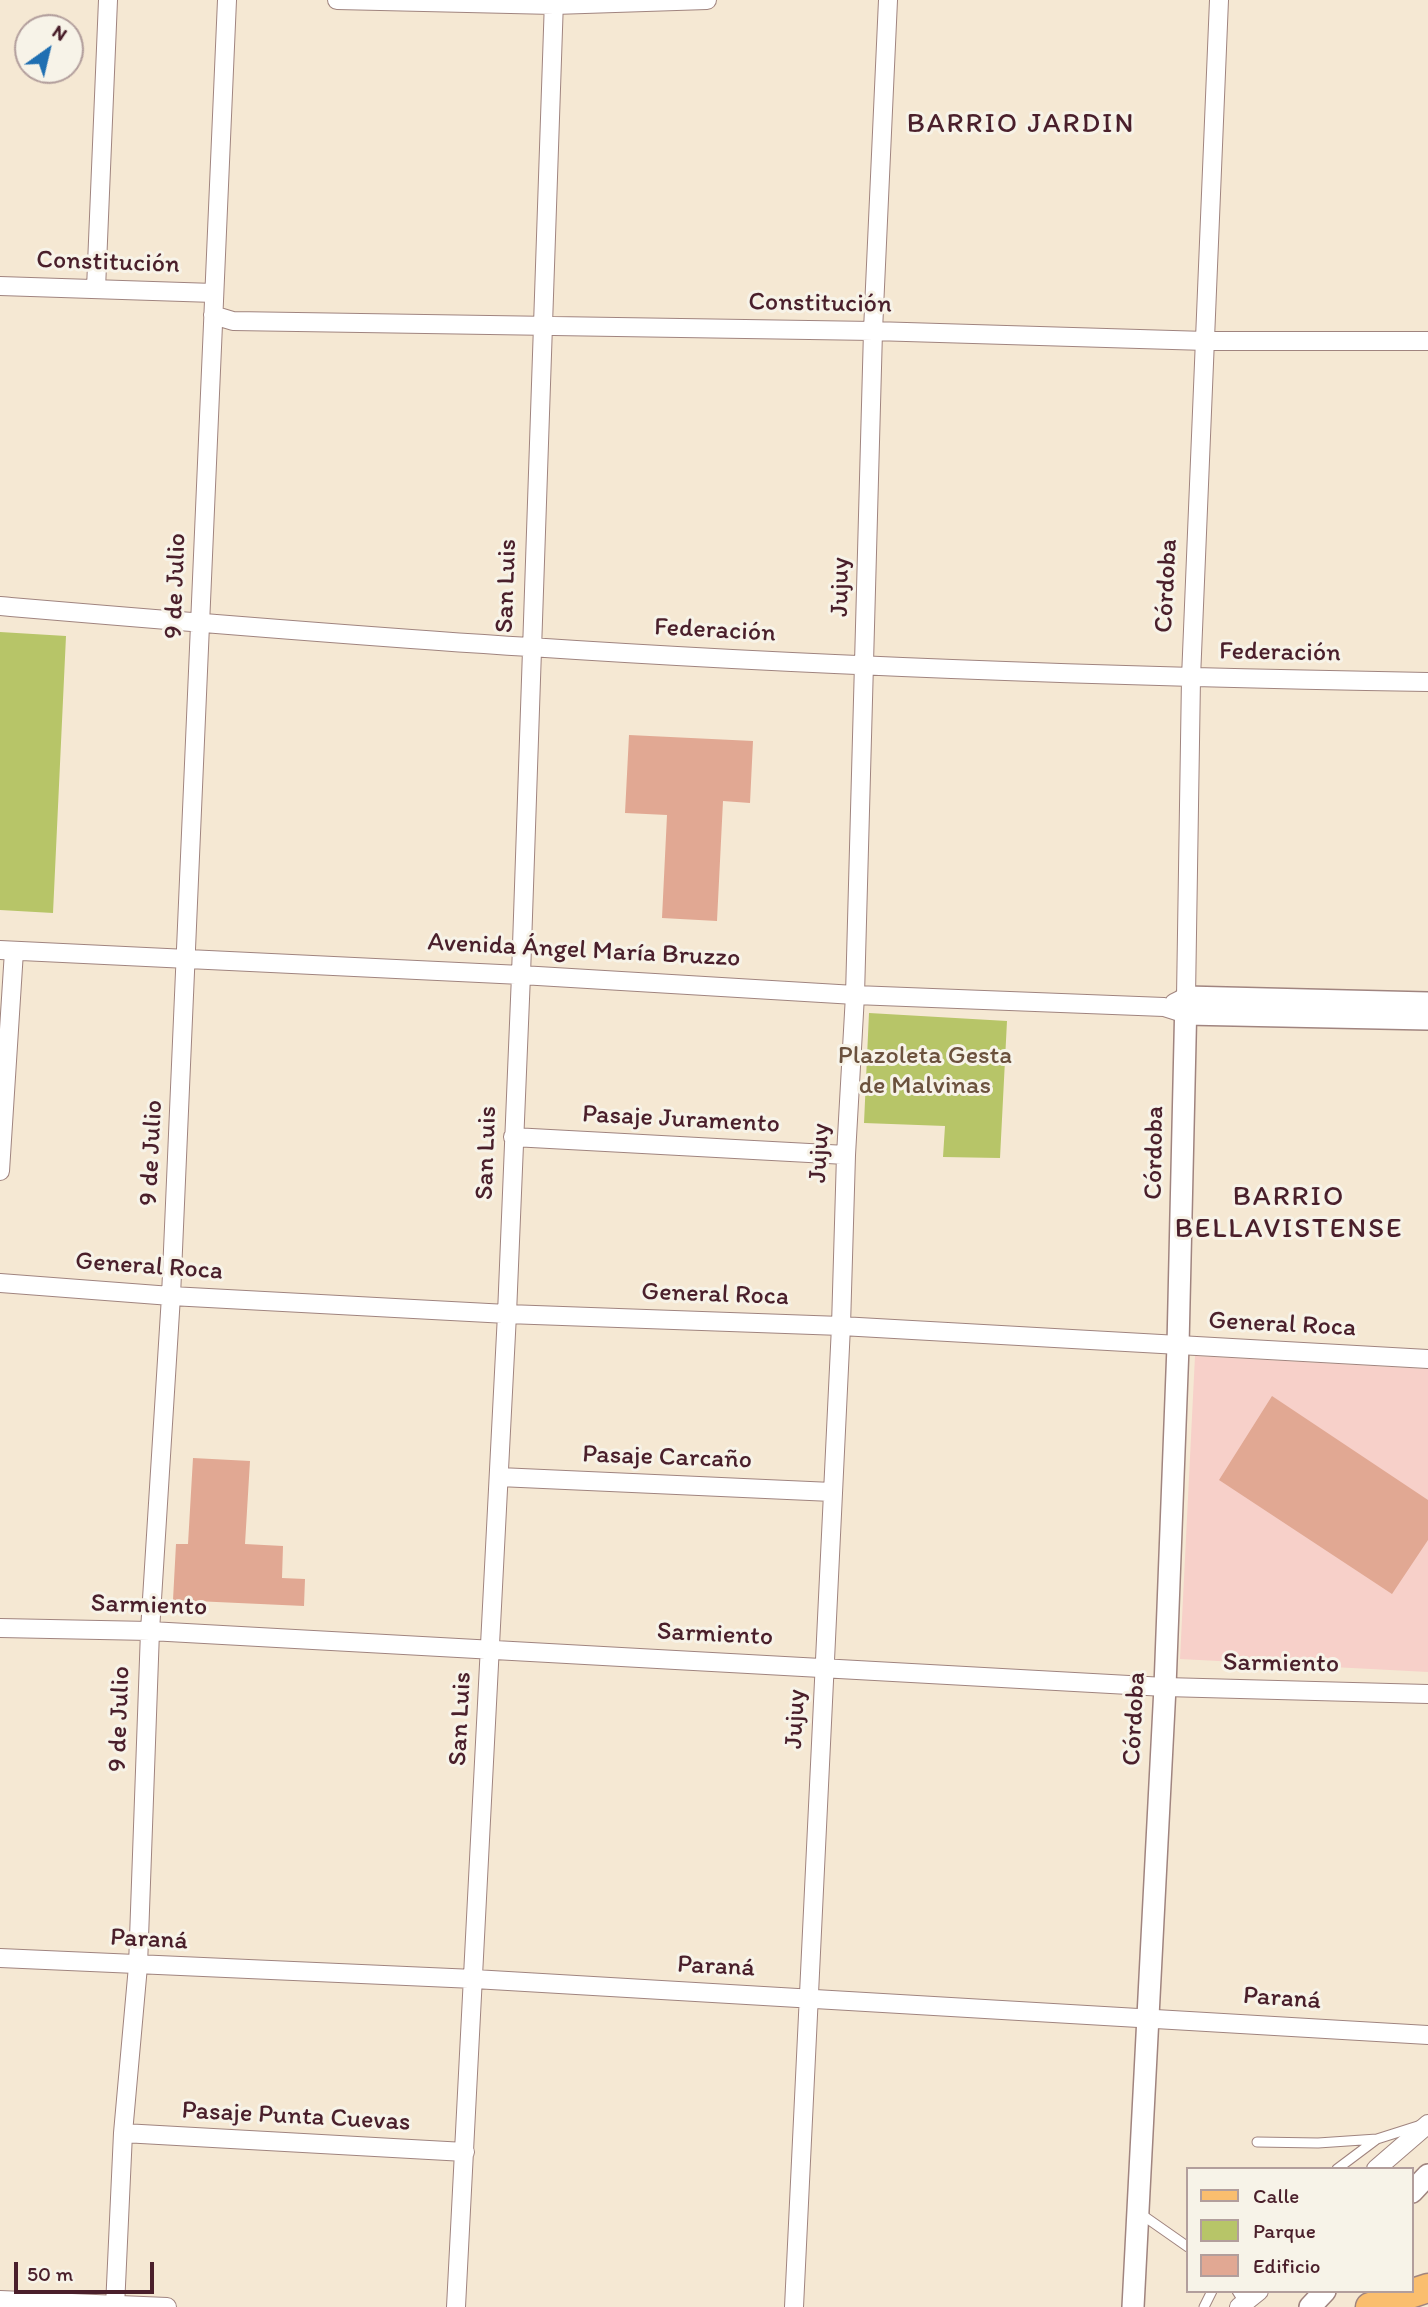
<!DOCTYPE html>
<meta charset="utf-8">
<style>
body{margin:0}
#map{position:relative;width:1428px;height:2307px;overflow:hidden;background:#f5e8d3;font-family:Itim,sans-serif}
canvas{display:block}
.legend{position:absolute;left:1186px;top:2167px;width:228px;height:126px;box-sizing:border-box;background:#f7f3e8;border:2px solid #b29e9c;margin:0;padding:9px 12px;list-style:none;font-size:21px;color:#4a1f2b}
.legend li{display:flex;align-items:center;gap:14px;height:35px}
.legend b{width:35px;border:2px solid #b29e9c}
.north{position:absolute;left:14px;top:14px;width:70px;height:70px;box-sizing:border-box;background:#f7f3e8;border:2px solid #b29e9c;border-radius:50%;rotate:34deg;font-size:19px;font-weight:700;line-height:28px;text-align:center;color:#4a1f2b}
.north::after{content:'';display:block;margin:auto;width:24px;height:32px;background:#1f6fb2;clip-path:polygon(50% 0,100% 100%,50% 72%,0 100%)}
.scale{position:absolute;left:14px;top:2262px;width:140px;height:32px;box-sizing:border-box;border:4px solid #4a1f2b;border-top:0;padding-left:9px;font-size:21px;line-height:24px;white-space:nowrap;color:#4a1f2b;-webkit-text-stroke:5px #f7f3e8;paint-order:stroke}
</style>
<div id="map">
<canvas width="1428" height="2307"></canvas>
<ul class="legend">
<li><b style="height:9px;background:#fabe6e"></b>Calle</li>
<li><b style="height:19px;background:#b7c568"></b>Parque</li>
<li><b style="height:19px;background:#e1a893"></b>Edificio</li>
</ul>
<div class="north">N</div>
<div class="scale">50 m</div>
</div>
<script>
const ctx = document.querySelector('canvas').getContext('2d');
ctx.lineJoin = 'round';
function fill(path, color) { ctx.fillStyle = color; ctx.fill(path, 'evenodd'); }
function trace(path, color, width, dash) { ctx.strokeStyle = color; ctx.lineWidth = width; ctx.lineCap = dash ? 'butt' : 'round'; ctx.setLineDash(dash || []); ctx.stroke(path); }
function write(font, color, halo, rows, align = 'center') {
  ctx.font = font + ' Itim,sans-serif'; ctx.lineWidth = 6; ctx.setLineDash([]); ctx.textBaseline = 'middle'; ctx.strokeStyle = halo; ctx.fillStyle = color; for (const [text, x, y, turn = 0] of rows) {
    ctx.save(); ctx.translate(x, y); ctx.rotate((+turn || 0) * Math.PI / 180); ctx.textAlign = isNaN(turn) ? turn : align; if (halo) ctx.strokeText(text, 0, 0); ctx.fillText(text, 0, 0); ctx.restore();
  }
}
const built = new Path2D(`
 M 1195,1356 L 1428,1369 L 1428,1672 L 1180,1659 Z`);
const green = new Path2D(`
 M 0,632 L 66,636 L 53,913 L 0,910 Z
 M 869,1013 L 1007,1021 L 1000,1158 L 943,1157 L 945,1126 L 864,1123 Z`);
const building = new Path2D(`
 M 629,735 L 753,741 L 750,803 L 723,801 L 717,921 L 662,918 L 667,815 L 625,813 Z
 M 1272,1396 L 1428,1500 L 1428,1540 L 1392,1594 L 1219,1480 Z
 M 193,1458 L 250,1461 L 245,1544 L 283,1546 L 282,1578 L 305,1579 L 304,1606 L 173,1600 L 176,1544 L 188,1544 Z`);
const service = new Path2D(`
 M 1257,2142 L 1318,2143 L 1377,2139
 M 1337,2169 L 1377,2139 L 1421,2125
 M 1138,2212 L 1188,2247
 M 1237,2291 L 1245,2304
 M 1204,2307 L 1212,2291`);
const minor = new Path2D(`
 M 337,0 L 554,5 L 707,0
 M 0,286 L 214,293
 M 96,289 L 108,0
 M 213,315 L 233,321 L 873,331 L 1206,341 L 1428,341
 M 0,606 C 177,621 353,636 530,647 C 829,667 1129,677 1428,682
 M 0,950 L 521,975 L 855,995 L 1164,1007 L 1186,1014
 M 1174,1003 L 1186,997 L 1191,678 L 1219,0
 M 513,1137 L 846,1155
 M 0,1171 L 14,951
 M 0,1283 L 171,1296 L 507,1314 L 841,1326 L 1428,1359
 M 499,1477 L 832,1492
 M 0,1628 L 150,1631 L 1165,1687 L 1428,1694
 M 0,1958 L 474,1979 L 1428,2035
 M 123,2133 L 465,2152
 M 1376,2169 L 1428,2124
 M 0,2300 L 167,2307
 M 115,2307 L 123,2133 L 138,1966 L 150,1631 L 171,1296 L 227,0
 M 456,2307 L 507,1314 L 521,975 L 554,0
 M 794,2307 L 841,1326 L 846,1155 L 855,995 L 873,331 L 888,0
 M 1239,2307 L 1259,2291`);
const tertiary = new Path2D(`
 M 1186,1014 L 1428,1019
 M 1412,2192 L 1428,2175
 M 1133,2307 L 1165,1687 L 1178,1346 L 1186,997 L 1428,1003
 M 1310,2307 L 1325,2291`);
const primary = new Path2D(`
 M 1370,2307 L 1428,2288`);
const streetNames = [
 ["Constitución",108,263,2],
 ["Constitución",820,304,1],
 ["9 de Julio",176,586,-88],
 ["San Luis",507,586,-88],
 ["Córdoba",1167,586,-87],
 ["Jujuy",841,587,-89],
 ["Federación",715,631,3],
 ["Federación",1280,653,1],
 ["Avenida Ángel María Bruzzo",584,951,3],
 ["Pasaje Juramento",681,1120,3],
 ["9 de Julio",152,1153,-87],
 ["San Luis",487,1153,-88],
 ["Jujuy",820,1153,-87],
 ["Córdoba",1155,1153,-89],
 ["General Roca",149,1267,4],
 ["General Roca",715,1295,2],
 ["General Roca",1282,1325,3],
 ["Pasaje Carcaño",667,1458,2],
 ["Sarmiento",149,1606,2],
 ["Sarmiento",715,1635,3],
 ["Sarmiento",1281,1664,1],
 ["9 de Julio",120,1719,-88],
 ["San Luis",461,1719,-87],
 ["Jujuy",796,1719,-87],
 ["Córdoba",1135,1719,-87],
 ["Paraná",149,1940,3],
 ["Paraná",716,1967,3],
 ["Paraná",1282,1999,4],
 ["Pasaje Punta Cuevas",296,2117,3]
];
const parkNames = [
 ["Plazoleta Gesta",925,1056],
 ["de Malvinas",925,1086]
];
const neighbourhoodNames = [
 ["BARRIO JARDIN",1021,125],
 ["BARRIO",1289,1198],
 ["BELLAVISTENSE",1289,1230]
];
fill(built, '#f7d0c9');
fill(green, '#b7c568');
fill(building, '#e1a893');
trace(service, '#a0847f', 11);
trace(minor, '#a0847f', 20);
trace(tertiary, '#a0847f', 24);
trace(primary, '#a0847f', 31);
trace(service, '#fff', 9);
trace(minor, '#fff', 18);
trace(tertiary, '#fff', 21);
trace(primary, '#fabe6e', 28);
write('26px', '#4a1f2b', '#f7f3e8', streetNames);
write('26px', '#6b513d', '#f7f3e8', parkNames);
ctx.letterSpacing = '2px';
write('28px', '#4a1f2b', '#f7f3e8', neighbourhoodNames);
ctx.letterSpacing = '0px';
</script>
